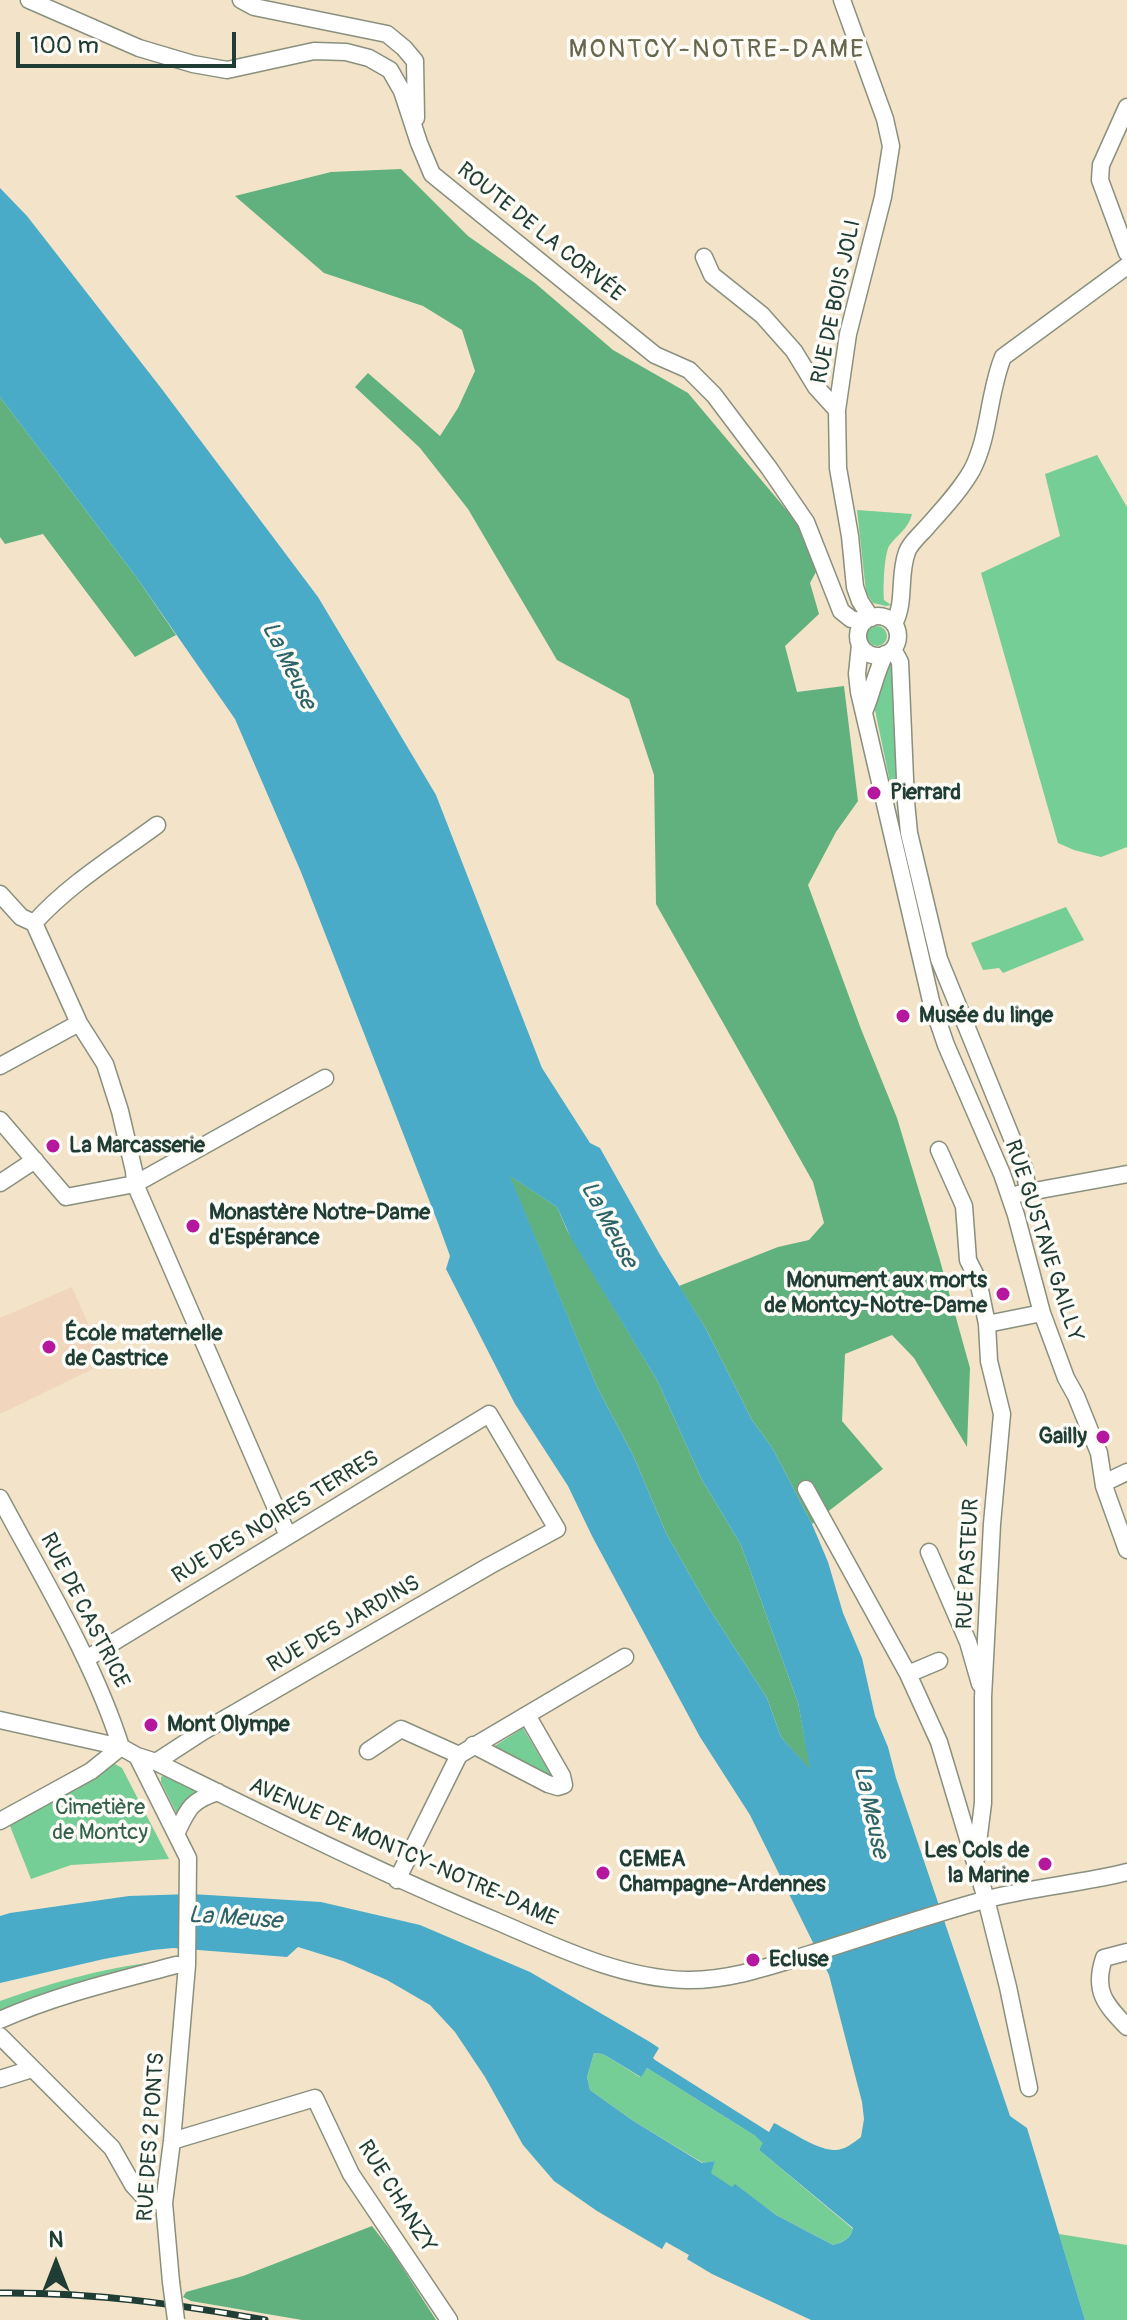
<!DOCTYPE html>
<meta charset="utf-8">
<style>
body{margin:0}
#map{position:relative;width:1127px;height:2320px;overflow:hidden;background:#f3e3c8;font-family:Pangolin,sans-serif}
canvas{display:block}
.north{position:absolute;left:16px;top:2224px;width:80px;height:80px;-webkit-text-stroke:6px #fdfcf7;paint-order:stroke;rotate:0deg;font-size:22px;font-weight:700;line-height:32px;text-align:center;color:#1f3d34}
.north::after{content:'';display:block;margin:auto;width:28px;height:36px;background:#1f3d34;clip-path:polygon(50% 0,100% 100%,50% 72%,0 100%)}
.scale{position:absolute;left:16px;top:32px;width:220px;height:36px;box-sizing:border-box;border:4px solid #1f3d34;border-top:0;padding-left:10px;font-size:24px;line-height:28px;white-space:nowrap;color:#1f3d34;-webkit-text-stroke:6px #fdfcf7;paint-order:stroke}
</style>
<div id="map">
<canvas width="1127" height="2320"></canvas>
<div class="north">N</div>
<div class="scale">100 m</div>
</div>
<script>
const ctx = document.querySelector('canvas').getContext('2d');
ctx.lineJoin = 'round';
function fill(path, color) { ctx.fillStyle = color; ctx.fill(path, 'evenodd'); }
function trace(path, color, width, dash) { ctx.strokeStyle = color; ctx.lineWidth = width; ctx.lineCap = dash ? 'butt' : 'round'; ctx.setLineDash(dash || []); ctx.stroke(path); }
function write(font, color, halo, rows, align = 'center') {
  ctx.font = font + ' Pangolin,sans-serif'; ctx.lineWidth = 7; ctx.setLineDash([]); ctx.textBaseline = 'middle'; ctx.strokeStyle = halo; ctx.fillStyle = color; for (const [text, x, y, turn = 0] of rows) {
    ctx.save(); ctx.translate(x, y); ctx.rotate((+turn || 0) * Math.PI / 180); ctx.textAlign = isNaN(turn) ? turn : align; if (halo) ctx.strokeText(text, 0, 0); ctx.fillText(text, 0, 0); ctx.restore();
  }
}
const built = new Path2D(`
 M 72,1287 L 105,1363 L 0,1414 L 0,1318 Z`);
const green = new Path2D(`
 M 1097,455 L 1127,507 L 1127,847 L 1101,857 L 1074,850 L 1058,843 L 981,573 L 1060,536 L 1045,474 Z
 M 857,510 L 912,514 C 909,528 897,535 889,546 C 884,556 883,588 884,600 L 891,605 L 886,606 L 873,603 L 866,592 Z
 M867 636a10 10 0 1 1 20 0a10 10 0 1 1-20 0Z
 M 892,665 L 896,666 L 900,776 L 898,796 L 892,792 L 875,710 L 883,669 Z
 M 1066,907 L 1084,940 L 1003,973 L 999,968 L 983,970 L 971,943 Z
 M 523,1728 L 552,1777 L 490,1749 Z
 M 115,1764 L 122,1768 L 169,1859 L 71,1865 L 31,1879 L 8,1821 Z
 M 165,1775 L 196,1790 L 195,1795 L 179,1813 L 176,1812 L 161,1782 L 161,1777 Z
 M 169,1961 L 0,2020 L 0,2001 C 54,1982 112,1965 169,1961 Z
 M 594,2053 L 603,2054 L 640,2077 L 647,2068 L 754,2135 L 764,2143 L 759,2150 L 853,2229 C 851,2238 843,2242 833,2245 L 776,2215 L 735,2185 L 733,2188 L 710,2173 L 715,2161 L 703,2163 L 632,2120 L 590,2090 L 587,2077 Z
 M 1059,2234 L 1127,2245 L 1127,2320 L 1085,2320 Z`);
const forest = new Path2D(`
 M 401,169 L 468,236 L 535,283 L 613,350 L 688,393 L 800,526 L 817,570 L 810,583 L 819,614 L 785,646 L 797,692 L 844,686 L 858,801 L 836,832 L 808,885 L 861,1029 L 897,1118 L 939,1257 L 970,1368 L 967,1447 L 914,1358 L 892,1335 L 845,1354 L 842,1421 L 883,1469 L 812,1524 L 773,1449 L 752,1420 L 706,1329 L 679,1286 L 778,1247 L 809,1240 L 824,1223 L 813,1182 L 656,904 L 654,775 L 629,699 L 557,660 L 468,509 L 420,448 L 355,387 L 368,373 L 440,436 L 458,408 L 475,371 L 462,330 L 423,306 L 324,273 L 235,196 L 331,172 Z
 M 0,397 L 137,578 L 176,635 L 135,657 L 43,534 L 5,544 L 0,537 Z
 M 509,1175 L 557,1207 L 567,1230 L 657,1380 L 702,1480 L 741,1545 L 798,1703 L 811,1771 L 781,1737 L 767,1698 L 707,1605 L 666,1533 L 633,1455 L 597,1387 Z
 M 372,2226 L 393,2253 L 436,2320 L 302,2320 L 191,2301 L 183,2297 L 186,2292 L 243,2276 Z`);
const water = new Path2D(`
 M 0,188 L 27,216 L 161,388 L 318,597 L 436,795 L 542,1068 L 590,1143 L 600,1148 L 659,1253 L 706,1329 L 752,1420 L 773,1449 L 812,1524 L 828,1562 L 843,1613 L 862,1658 L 875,1716 L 888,1747 L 896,1778 L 1007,2107 L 1010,2116 L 1027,2128 L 1085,2320 L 811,2320 L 712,2274 L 687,2259 L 689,2255 L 666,2242 L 662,2249 L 597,2211 L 554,2181 L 523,2145 L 485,2077 L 455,2032 L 430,2005 L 387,1980 L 343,1961 L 298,1947 L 287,1957 L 173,1948 L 153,1950 L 104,1959 L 0,1983 L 0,1916 L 10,1913 L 129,1896 L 192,1894 L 321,1902 L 420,1925 L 530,1972 L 650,2042 L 659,2048 L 653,2058 L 655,2060 L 769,2132 L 774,2123 C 790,2131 816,2149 833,2150 C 844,2151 853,2143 861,2137 L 864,2119 L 862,2102 L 829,1975 L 750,1815 L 700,1737 L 592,1536 L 568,1486 L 515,1404 L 446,1269 L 450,1256 L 438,1223 L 301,872 L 235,719 L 137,578 L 0,397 ZM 510,1176 L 557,1207 L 571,1238 L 657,1380 L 702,1480 L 741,1545 L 798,1703 L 810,1769 L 781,1737 L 767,1698 L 707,1605 L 666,1533 L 633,1455 L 597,1387 ZM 594,2053 L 603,2054 L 641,2077 L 647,2068 L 754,2135 L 763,2143 L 759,2150 L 853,2228 C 851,2239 843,2242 833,2245 L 776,2215 L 735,2184 L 732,2187 L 711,2173 L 715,2161 L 702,2163 L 632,2120 L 590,2090 L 587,2077 Z`);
const minor = new Path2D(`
 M 29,0 L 139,48 L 193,64 L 227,70 L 314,51 L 346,52 L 369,58 L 390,70 L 402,91 L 419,143 L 432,174 L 655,355 L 689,370 L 714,395 L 769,468 L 806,522 L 841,611 L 851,619 L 864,622
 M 241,0 L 254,7 L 387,34 L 404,48 L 415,61 L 416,118
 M 842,0 L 885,119 L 891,146 L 883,197 L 848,334 L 837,410 L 838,468 L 850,536 L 855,587 L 860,601 L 871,618
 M 1127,107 L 1101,165 L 1100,180 L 1127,253
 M 704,257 L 712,275 L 762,315 L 794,351 L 816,387 L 837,410
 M858 636a20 20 0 1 1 40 0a20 20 0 1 1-40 0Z
 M 894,624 C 906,601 898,576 907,552 C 910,543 920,535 926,528 C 942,510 960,491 972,470 C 990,435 988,394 1003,357 L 1127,266
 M 860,645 L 857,674 L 859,692 L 931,1001 L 946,1045 L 1002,1174 L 1016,1215 L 1042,1313 L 1066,1378 L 1076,1396 L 1099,1453 L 1104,1486 L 1127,1550
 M 893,649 L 900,662 L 906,802 L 909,833 L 939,959 L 1024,1168 L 1028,1191
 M 864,712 C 872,693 876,672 885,654
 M 0,894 L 21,917 L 34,923 L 79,1023 L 105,1064 L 120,1111 L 134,1171 L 135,1184 L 288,1536
 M 34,923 C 69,884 115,856 157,825
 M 0,1066 L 79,1023
 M 0,1120 L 66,1197 L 135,1184 L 325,1078
 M 939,1150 L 964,1206 L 968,1260 L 978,1280 L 987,1324
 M 0,1183 L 35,1160
 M 1018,1194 L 1127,1174
 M 1104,1483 L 1127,1472
 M 806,1489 L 908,1674 L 939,1742 L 986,1899 L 1008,1987 L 1029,2088
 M 0,1498 C 43,1579 93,1659 121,1747
 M 929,1552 L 968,1642 L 980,1684
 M 86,1659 L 489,1414 L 557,1529 L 489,1566 L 202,1732 L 156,1762
 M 908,1674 L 939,1661
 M 0,1720 L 121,1747 L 137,1756 L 156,1762 C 268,1817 380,1873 496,1921 C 557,1947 619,1978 686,1980 C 728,1981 771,1966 810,1954 C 868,1936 926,1916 984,1900 C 1031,1887 1080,1884 1127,1872
 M 473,1745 L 548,1784 L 558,1787 L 564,1785 L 562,1776 L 527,1715
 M 368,1751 L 401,1729 L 459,1755
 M 137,1756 L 188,1858 L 187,1965 L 172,2141 L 164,2203 L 171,2282
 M 0,1821 L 91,1771 L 121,1747
 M 176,1834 C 188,1809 190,1801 218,1792
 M 976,1859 L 983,1803 L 983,1697 L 992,1524 L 1002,1414 L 989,1361 L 987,1324 L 1042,1313
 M 397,1880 L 459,1755 L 625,1657
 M 1127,1952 L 1104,1958 C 1093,1991 1105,2004 1127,2027
 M 0,2020 C 56,1995 116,1981 176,1965 L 187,1965
 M 0,2036 L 112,2148 L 133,2185 L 145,2198 L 164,2203
 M 0,2079 L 32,2069
 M 172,2141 L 315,2098 L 351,2174 L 449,2320`);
const rail = new Path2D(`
 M 0,2293 C 90,2292 177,2304 265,2320`);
const minorBridge = new Path2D(`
 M 171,2282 L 176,2320`);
const markers = [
 [874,793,8,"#b5179e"],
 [903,1016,8,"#b5179e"],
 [53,1146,8,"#b5179e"],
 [193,1226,8,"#b5179e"],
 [1003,1294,8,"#b5179e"],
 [49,1347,8,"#b5179e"],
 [1103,1437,8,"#b5179e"],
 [151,1725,8,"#b5179e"],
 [1045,1864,8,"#b5179e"],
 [603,1873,8,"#b5179e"],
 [753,1960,8,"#b5179e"]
];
const streetNames = [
 ["ROUTE DE LA CORVÉE",540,233,39],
 ["RUE DE BOIS JOLI",837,302,-78],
 ["RUE GUSTAVE GAILLY",1043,1241,72],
 ["RUE DES NOIRES TERRES",276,1518,-31],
 ["RUE PASTEUR",969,1564,-87],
 ["RUE DE CASTRICE",84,1611,63],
 ["RUE DES JARDINS",344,1625,-30],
 ["AVENUE DE MONTCY-NOTRE-DAME",403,1853,24],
 ["RUE DES 2 PONTS",152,2137,-86],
 ["RUE CHANZY",396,2197,58]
];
const poiNames = [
 ["Pierrard",890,793],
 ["Musée du linge",919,1016],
 ["La Marcasserie",69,1146],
 ["Monastère Notre-Dame",209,1213],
 ["d'Espérance",209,1238],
 ["Monument aux morts",987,1281,"right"],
 ["de Montcy-Notre-Dame",987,1306,"right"],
 ["École maternelle",65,1334],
 ["de Castrice",65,1359],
 ["Gailly",1087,1437,"right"],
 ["Mont Olympe",167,1725],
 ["Les Cols de",1029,1851,"right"],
 ["la Marine",1029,1876,"right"],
 ["CEMEA",619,1860],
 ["Champagne-Ardennes",619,1885],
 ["Ecluse",769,1960]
];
const parkNames = [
 ["Cimetière",100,1808],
 ["de Montcy",100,1833]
];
const waterNames = [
 ["La Meuse",288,666,64],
 ["La Meuse",608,1225,62],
 ["La Meuse",870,1812,78],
 ["La Meuse",235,1919,4]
];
const quarterNames = [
 ["MONTCY-NOTRE-DAME",717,50]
];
fill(built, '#f1d5bd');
fill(green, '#75ce95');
fill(forest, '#60b17e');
fill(water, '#49abc8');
trace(minor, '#89907e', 19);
trace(minor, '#fff', 16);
trace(rail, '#1f3d34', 7);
trace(rail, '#fdfcf7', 4, [12]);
trace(minorBridge, '#89907e', 19, []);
trace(minorBridge, '#fff', 16);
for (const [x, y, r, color] of markers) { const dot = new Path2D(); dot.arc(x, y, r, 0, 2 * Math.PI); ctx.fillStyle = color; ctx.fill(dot); trace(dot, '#fdfcf7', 3); }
write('22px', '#1f3d34', '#fdfcf7', streetNames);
write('bold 22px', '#1f3d34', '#fdfcf7', poiNames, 'left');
write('22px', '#34614c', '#fdfcf7', parkNames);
write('italic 24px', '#2e6468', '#fdfcf7', waterNames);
ctx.letterSpacing = '2px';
write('26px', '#67674d', '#fdfcf7', quarterNames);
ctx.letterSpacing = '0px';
</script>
